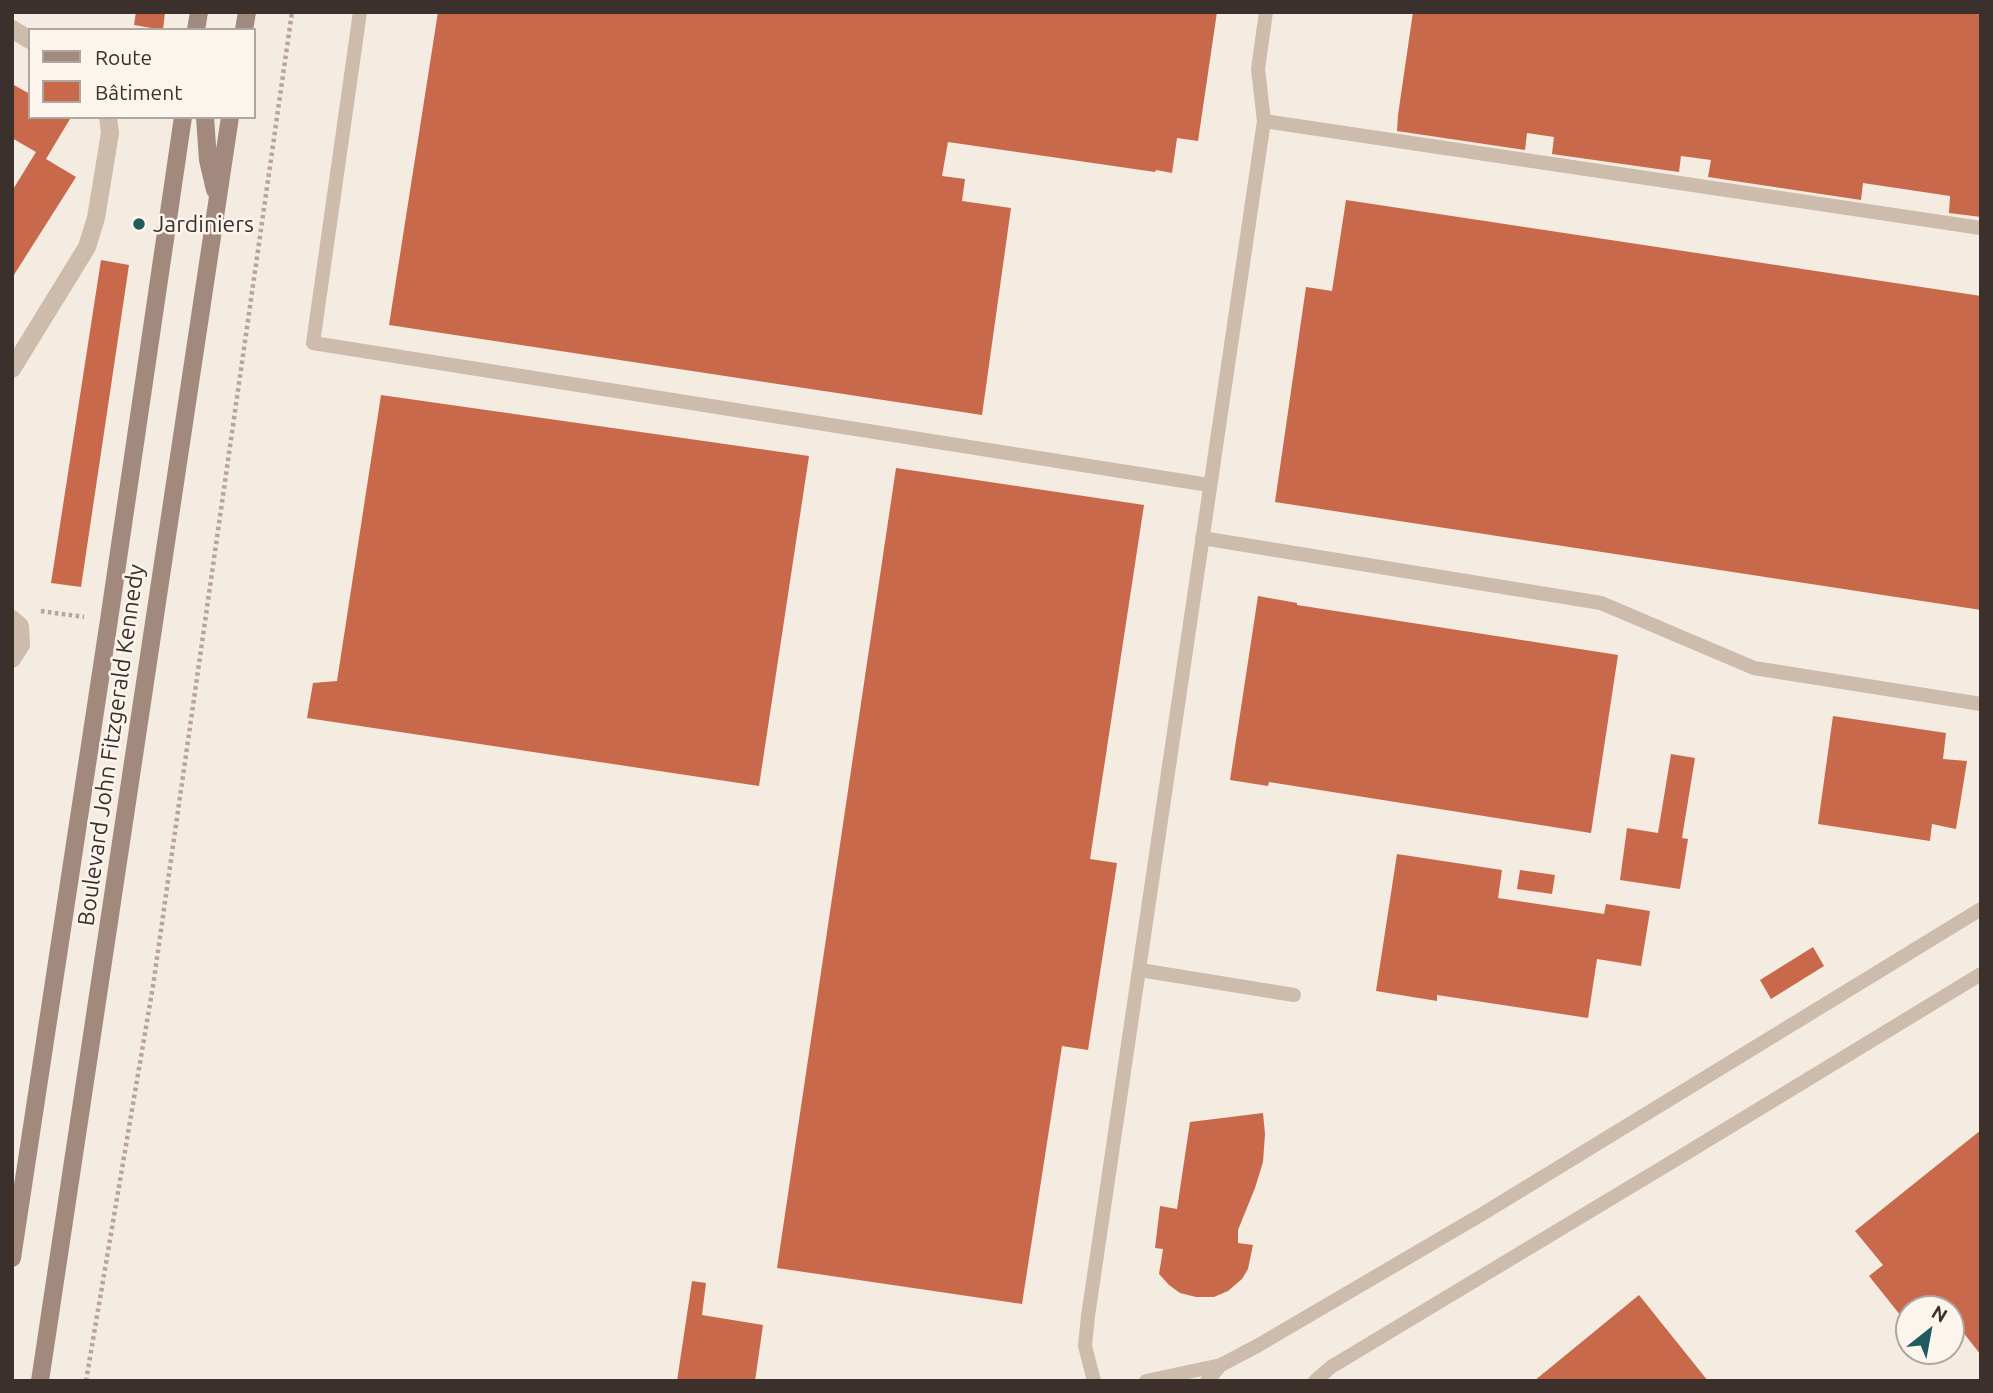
<!DOCTYPE html>
<meta charset="utf-8">
<style>
body{margin:0}
#map{position:relative;width:1993px;height:1393px;overflow:hidden;background:#f4ebe1;font-family:Ubuntu,sans-serif}
canvas{display:block}
.frame{position:absolute;inset:0;border:14px solid #3b302b;pointer-events:none}
.legend{position:absolute;left:28px;top:28px;width:228px;height:91px;box-sizing:border-box;background:#fbf5ee;border:2px solid #aea6a0;margin:0;padding:9px 12px;list-style:none;font-size:21px;color:#3b302b}
.legend li{display:flex;align-items:center;gap:14px;height:35px}
.legend b{width:35px;border:2px solid #aea6a0}
.north{position:absolute;left:1895px;top:1295px;width:70px;height:70px;box-sizing:border-box;background:#fbf5ee;border:2px solid #aea6a0;border-radius:50%;rotate:31deg;font-size:19px;font-weight:700;line-height:28px;text-align:center;color:#3b302b}
.north::after{content:'';display:block;margin:auto;width:24px;height:32px;background:#1f5a5e;clip-path:polygon(50% 0,100% 100%,50% 72%,0 100%)}
</style>
<div id="map">
<canvas width="1993" height="1393"></canvas>
<div class="frame"></div>
<ul class="legend">
<li><b style="height:9px;background:#a18a7d"></b>Route</li>
<li><b style="height:19px;background:#c8694b"></b>Bâtiment</li>
</ul>
<div class="north">N</div>
</div>
<script>
const ctx = document.querySelector('canvas').getContext('2d');
ctx.lineJoin = 'round';
function fill(path, color) { ctx.fillStyle = color; ctx.fill(path, 'evenodd'); }
function trace(path, color, width, dash) { ctx.strokeStyle = color; ctx.lineWidth = width; ctx.lineCap = dash ? 'butt' : 'round'; ctx.setLineDash(dash || []); ctx.stroke(path); }
function write(font, color, halo, rows, align = 'center') {
  ctx.font = font + ' Ubuntu,sans-serif'; ctx.lineWidth = 5; ctx.setLineDash([]); ctx.textBaseline = 'middle'; ctx.strokeStyle = halo; ctx.fillStyle = color; for (const [text, x, y, turn = 0] of rows) {
    ctx.save(); ctx.translate(x, y); ctx.rotate((+turn || 0) * Math.PI / 180); ctx.textAlign = isNaN(turn) ? turn : align; if (halo) ctx.strokeText(text, 0, 0); ctx.fillText(text, 0, 0); ctx.restore();
  }
}
const building = new Path2D(`
 M 136,12 L 165,12 L 163,30 L 134,25 Z
 M 438,12 L 1217,12 L 1198,141 L 1177,138 L 1172,173 L 1156,170 L 1155,172 L 948,142 L 942,176 L 965,179 L 962,201 L 1011,208 L 982,415 L 389,325 Z
 M 1413,12 L 1981,12 L 1981,217 L 1949,213 L 1950,196 L 1863,183 L 1861,200 L 1708,177 L 1711,160 L 1681,156 L 1679,172 L 1552,154 L 1554,137 L 1527,133 L 1525,150 L 1397,131 L 1398,115 Z
 M 12,84 L 30,94 L 30,117 L 67,117 L 70,119 L 46,159 L 76,177 L 12,278 L 12,191 L 36,152 L 12,138 Z
 M 1346,200 L 1981,296 L 1981,610 L 1275,502 L 1306,287 L 1332,291 Z
 M 101,260 L 129,265 L 81,587 L 51,583 Z
 M 381,395 L 809,456 L 759,786 L 307,718 L 313,683 L 337,681 Z
 M 896,468 L 1144,505 L 1090,859 L 1117,863 L 1088,1050 L 1062,1046 L 1022,1304 L 777,1268 Z
 M 1258,596 L 1297,603 L 1297,605 L 1618,655 L 1591,833 L 1269,782 L 1268,786 L 1230,780 Z
 M 1833,716 L 1946,733 L 1943,759 L 1967,761 L 1956,829 L 1932,824 L 1930,841 L 1818,824 Z
 M 1671,754 L 1695,758 L 1682,838 L 1688,839 L 1680,889 L 1620,880 L 1627,828 L 1658,833 Z
 M 1397,854 L 1502,870 L 1498,898 L 1604,914 L 1606,904 L 1650,911 L 1641,966 L 1597,959 L 1588,1018 L 1437,995 L 1437,1001 L 1376,991 Z
 M 1520,870 L 1555,875 L 1552,894 L 1517,889 Z
 M 1813,947 L 1824,966 L 1771,999 L 1760,980 Z
 M 1263,1113 L 1265,1134 L 1263,1162 L 1255,1188 L 1238,1230 L 1238,1243 L 1253,1245 L 1248,1269 L 1242,1279 L 1228,1291 L 1214,1297 L 1196,1297 L 1180,1293 L 1169,1285 L 1159,1274 L 1163,1249 L 1155,1248 L 1160,1206 L 1177,1209 L 1190,1122 Z
 M 1981,1130 L 1981,1355 L 1951,1317 L 1951,1309 L 1944,1309 L 1943,1307 L 1940,1309 L 1909,1309 L 1909,1326 L 1869,1276 L 1883,1265 L 1855,1231 Z
 M 692,1281 L 706,1283 L 702,1315 L 763,1325 L 755,1381 L 677,1381 Z
 M 1639,1295 L 1708,1381 L 1534,1381 Z`);
const path = new Path2D(`
 M 41,611 L 84,617
 M 86,1381 L 153,986 L 292,12`);
const service = new Path2D(`
 M 360,12 L 313,343 L 1209,485
 M 1264,121 L 1981,228
 M 1202,538 L 1601,603 L 1754,668 L 1981,704
 M 1140,970 L 1294,995
 M 1094,1381 L 1085,1346 L 1088,1316 L 1264,121 L 1258,69 L 1266,12
 M 1146,1381 L 1221,1365 L 1257,1346 L 1484,1213 L 1981,909
 M 1207,1381 L 1221,1365
 M 1315,1381 L 1331,1367 L 1680,1157 L 1981,974`);
const minor = new Path2D(`
 M 12,29 L 30,40
 M 12,369 L 87,247 L 96,218 L 110,133 L 108,117
 M 12,619 L 20,626 L 21,645 L 12,659`);
const secondary = new Path2D(`
 M 196,30 L 199,12
 M 244,30 L 247,12
 M 205,117 L 208,160 L 215,190
 M 12,1258 L 109,620 L 183,117
 M 40,1381 L 230,117`);
const markers = [
 [139,224,7,"#1f5a5e"]
];
const poiNames = [
 ["Jardiniers",153,224]
];
const streetNames = [
 ["Boulevard John Fitzgerald Kennedy",111,745,-82]
];
fill(building, '#c8694b');
trace(path, '#b9a596', 4.5, [3.5, 3.5]);
trace(service, '#cdbbac', 14);
trace(minor, '#cdbbac', 18);
trace(secondary, '#a18a7d', 18);
for (const [x, y, r, color] of markers) { const dot = new Path2D(); dot.arc(x, y, r, 0, 2 * Math.PI); ctx.fillStyle = color; ctx.fill(dot); trace(dot, '#fbf5ee', 2.5); }
write('23px', '#3b302b', '#fbf5ee', poiNames, 'left');
write('23px', '#3b302b', '#fbf5ee', streetNames);
</script>
